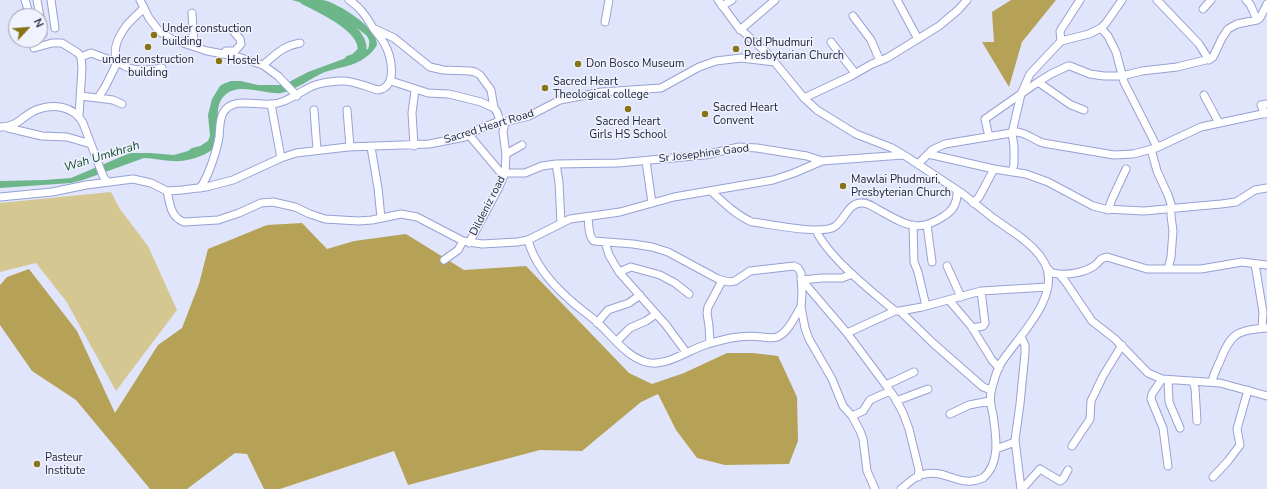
<!DOCTYPE html>
<style>
body{margin:0}
#map{position:relative;width:1267px;height:489px;overflow:hidden;background:#e0e5fb;font-family:"Nunito Sans",sans-serif}
canvas{display:block}
.north{position:absolute;left:8px;top:8px;width:40px;height:40px;box-sizing:border-box;background:#f0f2fe;border:1px solid #9ea0af;border-radius:50%;rotate:64deg;font-size:11px;font-weight:700;line-height:16px;text-align:center;color:#222539}
.north::after{content:'';display:block;margin:auto;width:14px;height:18px;background:#877416;clip-path:polygon(50% 0,100% 100%,50% 72%,0 100%)}
</style>
<div id="map">
<canvas width="1267" height="489"></canvas>
<div class="north">N</div>
</div>
<script>
const ctx = document.querySelector('canvas').getContext('2d');
ctx.lineJoin = 'round';
function fill(path, color) { ctx.fillStyle = color; ctx.fill(path, 'evenodd'); }
function trace(path, color, width, dash) { ctx.strokeStyle = color; ctx.lineWidth = width; ctx.lineCap = dash ? 'butt' : 'round'; ctx.setLineDash(dash || []); ctx.stroke(path); }
function write(font, color, halo, rows, align = 'center') {
  ctx.font = font + ' "Nunito Sans",sans-serif'; ctx.lineWidth = 3; ctx.setLineDash([]); ctx.textBaseline = 'middle'; ctx.strokeStyle = halo; ctx.fillStyle = color; for (const [text, x, y, turn = 0] of rows) {
    ctx.save(); ctx.translate(x, y); ctx.rotate((+turn || 0) * Math.PI / 180); ctx.textAlign = isNaN(turn) ? turn : align; if (halo) ctx.strokeText(text, 0, 0); ctx.fillText(text, 0, 0); ctx.restore();
  }
}
const green = new Path2D(`
 M 111,192 L 120,209 L 148,246 L 177,310 L 116,391 L 66,301 L 36,263 L 0,272 L 0,203 Z`);
const forest = new Path2D(`
 M 1011,0 L 1056,0 L 1022,42 L 1009,87 L 982,42 L 994,42 L 992,12 Z
 M 302,223 L 327,249 L 354,241 L 406,234 L 464,270 L 526,266 L 629,373 L 652,384 L 684,373 L 727,353 L 753,353 L 778,356 L 797,397 L 798,441 L 789,464 L 725,465 L 697,458 L 676,430 L 658,394 L 641,402 L 582,451 L 540,450 L 408,485 L 394,451 L 280,489 L 264,489 L 247,454 L 235,453 L 187,489 L 150,489 L 76,400 L 32,371 L 0,325 L 0,285 L 7,277 L 29,269 L 77,331 L 115,413 L 158,345 L 182,328 L 199,284 L 208,249 L 267,225 Z`);
const water = new Path2D(`
 M 292,0 C 302,0 313,0 323,0 C 338,3 378,28 377,45 C 373,52 367,57 360,61 C 349,67 336,68 325,72 C 310,78 297,90 281,93 C 262,95 234,79 221,100 C 214,112 221,129 217,142 C 216,145 214,147 212,150 C 202,157 186,162 173,161 C 163,161 154,158 144,158 L 83,180 L 71,183 L 0,188 L 0,181 L 44,180 L 71,178 L 130,153 L 150,153 L 174,155 L 188,151 L 192,148 L 200,146 L 208,141 L 210,136 L 208,115 L 212,99 L 220,86 L 223,84 L 231,81 L 241,81 L 258,85 L 280,85 L 287,83 L 308,72 L 357,54 L 368,49 C 370,43 370,40 366,35 L 337,13 Z`);
const river = new Path2D(`
 M 304,0 C 321,9 365,28 362,51 L 355,58 L 349,60`);
const minor = new Path2D(`
 M 25,0 L 30,16
 M 37,0 L 43,34
 M 51,0 L 55,28
 M 140,0 L 149,18 L 159,31 L 171,39 L 207,51 L 235,56 L 263,65 L 278,76 L 297,96
 M 718,0 L 738,27 L 768,54 L 804,98 L 817,110 L 856,134 L 892,148 L 907,157 L 963,194 L 993,218 L 1019,236 C 1029,244 1038,251 1044,262 C 1063,295 1018,337 1001,363 C 997,370 994,380 992,388 C 989,398 991,406 993,415 C 996,436 1001,463 983,478 C 959,489 945,467 921,475 C 914,477 907,484 901,489
 M 897,0 L 918,39
 M 1157,0 L 1199,44 L 1209,60
 M 1246,0 L 1250,4 L 1257,20
 M 722,6 L 732,0
 M 144,8 C 138,14 131,20 126,26 C 99,64 128,75 162,68
 M 1203,9 L 1211,0
 M 192,13 L 194,46
 M 853,16 L 871,40 L 880,61
 M 605,22 L 609,0
 M 1101,28 L 1108,36 L 1116,52 L 1124,82 L 1157,147
 M 375,29 L 394,38 L 430,67 L 443,70 L 470,71 L 475,72 L 480,75 L 491,90 L 494,108
 M 740,30 L 775,0
 M 1061,41 L 1060,31 L 1080,0
 M 831,42 L 855,73
 M 34,48 L 52,43 L 62,43 L 78,53 L 81,57 L 82,68 L 79,116
 M 226,51 L 235,51 L 241,44 L 240,39 L 233,31
 M 81,57 L 91,53 L 113,61
 M 118,61 L 105,87 L 98,98 L 113,100 L 122,104
 M 263,65 C 276,54 283,46 300,43
 M 391,81 L 428,93 L 449,94 L 481,102 L 494,108 L 497,112 L 500,121
 M 1038,82 L 1071,105 L 1084,110
 M 1204,95 L 1219,123
 M 80,96 L 98,98
 M 804,98 L 851,76 L 872,64 L 887,58 L 939,26 L 958,10 L 967,0
 M 271,104 L 281,158
 M 314,110 L 317,150
 M 347,110 L 350,147
 M 1265,114 L 1261,105 L 1267,104
 M 0,127 C 18,127 22,116 36,110 C 53,103 74,106 83,123 L 103,176 L 107,182
 M 8,128 L 42,136 L 67,137 L 91,144
 M 469,135 L 501,173 L 525,173 L 542,166 L 556,164 L 618,163 L 705,155 L 739,147 L 757,148 L 807,156 L 822,161 L 903,155
 M 989,137 L 985,119 L 1038,82 L 1051,74 L 1068,66 L 1070,66 L 1090,74 L 1104,76 L 1122,76 L 1142,71 L 1177,67 L 1210,59 L 1213,57 L 1222,38 L 1228,29 L 1237,24 L 1257,20 L 1260,18 L 1267,4
 M 414,146 L 412,113 L 415,90
 M 371,147 L 378,188 L 381,218
 M 1151,149 L 1157,171 L 1168,195 L 1171,204 L 1171,216 L 1173,231 L 1171,257 L 1168,269
 M 506,154 L 522,145
 M 928,154 L 994,169 L 1026,174 L 1048,182 L 1093,206 L 1105,209 L 1144,211 L 1221,204 L 1236,202 L 1255,190 L 1267,188
 M 646,161 L 652,203
 M 556,164 L 559,182 L 561,223
 M 918,164 L 932,150 L 945,144 L 1017,132 C 1027,133 1034,140 1043,143 L 1114,155 L 1133,154 L 1156,148 L 1201,127 L 1267,113
 M 1012,172 L 1014,164 L 1014,147 L 1012,133 L 1021,94 L 1030,74 L 1061,41 L 1089,34 L 1101,28 L 1106,23 L 1122,0
 M 200,188 C 208,178 217,150 219,137 C 220,129 219,121 223,113 C 233,96 256,106 272,104 C 285,103 293,96 305,90 C 315,83 328,82 340,81 C 354,80 366,87 378,90 C 399,87 391,55 384,43 C 381,37 376,33 373,28 C 366,16 360,7 349,0
 M 167,191 C 170,203 170,217 184,222 L 218,220 L 239,213 L 261,203 L 273,202 L 295,207 L 310,214 L 325,219 L 358,221 L 372,220 L 401,214 L 417,217 L 463,241 L 482,244 L 517,242 L 528,240 L 570,219 L 620,212 L 674,197 L 773,180 L 794,173 L 822,161
 M 711,191 C 724,203 736,215 752,222 C 770,224 820,235 834,227 C 844,221 848,204 860,203 C 867,202 872,206 877,209 C 903,223 917,235 944,216 C 954,210 958,202 957,190
 M 0,197 L 52,192 L 86,185 L 133,179 L 151,183 L 167,191 L 182,190 L 206,187 L 233,180 L 281,158 L 296,153 L 348,147 L 429,144 L 465,137 L 481,128 L 500,121 L 505,122 L 529,116 L 560,100 L 602,92 L 661,88 L 699,67 L 716,61 L 741,58 L 775,62
 M 973,203 L 979,197 L 994,169
 M 1108,210 L 1112,199 L 1126,169
 M 588,217 C 589,224 588,236 594,241 L 633,244 L 652,247 L 668,252 L 718,279 L 729,282 L 735,281 L 750,271 L 794,266 L 798,268 L 801,273 L 802,294 L 801,307 L 805,328 L 809,339 L 832,379 L 843,406 L 852,416 L 860,431 L 863,439 L 867,471 L 875,489
 M 913,225 L 914,262 L 918,272 L 926,306
 M 927,225 L 932,262
 M 816,230 C 827,256 872,292 895,311 L 900,311 L 934,344 L 983,387 L 991,390
 M 528,240 C 534,263 552,284 569,299 C 578,308 590,315 599,324 C 613,337 627,357 646,362 C 666,368 689,349 708,344 C 718,341 728,338 738,337 C 746,336 755,336 762,337 C 767,337 772,339 777,337 C 788,333 795,316 801,307
 M 605,242 L 609,255 L 619,272 L 666,325 L 686,352
 M 469,243 L 498,189 L 505,173 L 506,154 L 503,132 L 505,122
 M 444,260 L 458,250 L 463,241
 M 1255,264 L 1263,312 L 1262,328
 M 947,266 L 961,297
 M 1047,268 L 1052,273 L 1059,274 L 1065,281 L 1092,321 L 1115,339 L 1148,373 L 1162,379 L 1220,383 L 1267,396
 M 619,272 L 631,267 L 660,275 L 675,283 L 689,294
 M 1059,274 C 1070,275 1085,272 1094,266 C 1100,262 1099,258 1107,257 L 1147,269 L 1201,269 L 1242,262 L 1267,265
 M 801,279 L 847,333 L 888,388 L 895,398 L 903,413 L 909,429 L 919,470 L 918,477
 M 802,280 L 822,278 L 842,278 L 852,274
 M 949,300 L 971,326 L 992,360 L 999,368
 M 900,311 L 922,307 L 981,291 L 1048,287
 M 597,323 L 608,310 L 629,303 L 640,295
 M 972,328 L 983,326 L 985,323 L 981,291
 M 847,333 L 895,311
 M 1021,337 L 1025,345 L 1025,353 L 1020,404 L 1015,440 L 1021,489
 M 617,341 L 630,328 L 646,321 L 656,314
 M 710,343 L 709,326 L 707,313 L 708,307 L 722,281
 M 1162,379 L 1152,394 L 1151,399 L 1163,428 L 1168,466
 M 1168,380 L 1169,402 L 1180,428
 M 1193,382 L 1195,388 L 1197,421
 M 1212,382 C 1213,375 1217,368 1220,361 C 1231,333 1237,330 1267,328
 M 886,385 L 914,372
 M 896,401 L 928,389
 M 950,414 L 969,405 L 990,401
 M 852,416 L 863,411 L 870,400 L 890,391
 M 1072,446 L 1090,419 L 1091,401 L 1103,376 L 1122,345
 M 996,449 L 1015,442
 M 1213,477 L 1228,461 L 1240,445 L 1237,429 L 1248,390
 M 1022,489 L 1040,469 L 1060,481 L 1063,479 L 1068,470`);
const markers = [
 [154,35,4,"#877416"],
 [148,47,4,"#877416"],
 [736,49,4,"#877416"],
 [219,61,4,"#877416"],
 [578,64,4,"#877416"],
 [545,88,4,"#877416"],
 [628,109,4,"#877416"],
 [705,114,4,"#877416"],
 [843,186,4,"#877416"],
 [37,464,4,"#877416"]
];
const poiNames = [
 ["Under constuction",162,29],
 ["building",162,42],
 ["Old Phudmuri",744,43],
 ["Presbytarian Church",744,56],
 ["under construction",148,60,"center"],
 ["building",148,73,"center"],
 ["Hostel",227,61],
 ["Don Bosco Museum",586,64],
 ["Sacred Heart",553,82],
 ["Theological college",553,95],
 ["Sacred Heart",713,108],
 ["Convent",713,121],
 ["Sacred Heart",628,122,"center"],
 ["Girls HS School",628,135,"center"],
 ["Mawlai Phudmuri,",851,180],
 ["Presbyterian Church",851,193],
 ["Pasteur",45,458],
 ["Institute",45,471]
];
const streetNames = [
 ["Sacred Heart Road",489,127,-17],
 ["Sr Josephine Gaod",704,154,-7],
 ["Dildeniz road",488,206,-63]
];
const waterNames = [
 ["Wah Umkhrah",102,157,-17]
];
fill(green, '#d4c792');
fill(forest, '#b5a256');
fill(water, '#6db68a');
trace(river, '#6db68a', 9);
trace(minor, '#97a1d4', 9);
trace(minor, '#fff', 7);
for (const [x, y, r, color] of markers) { const dot = new Path2D(); dot.arc(x, y, r, 0, 2 * Math.PI); ctx.fillStyle = color; ctx.fill(dot); trace(dot, '#f0f2fe', 1.5); }
write('11px', '#222539', '#f0f2fe', poiNames, 'left');
write('11px', '#222539', '#f0f2fe', streetNames);
write('italic 12px', '#144d2f', '#f0f2fe', waterNames);
</script>
